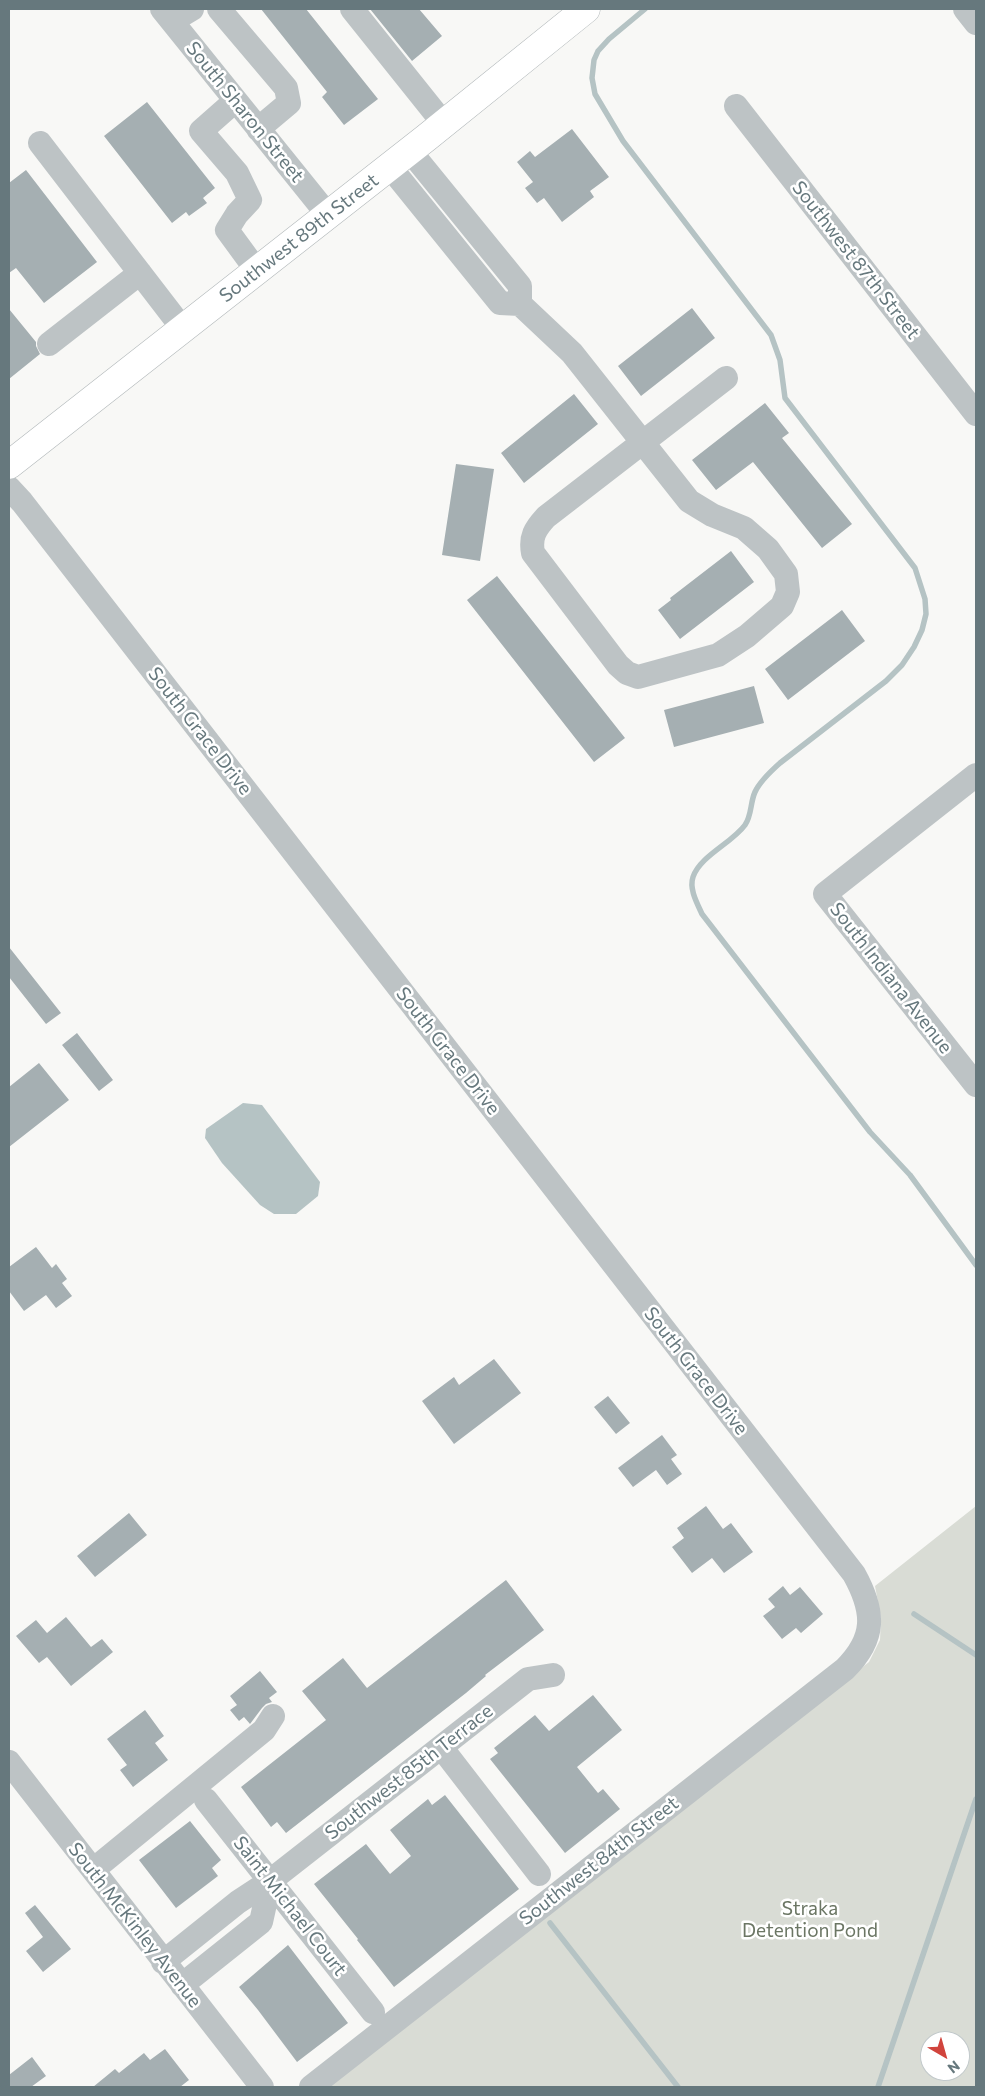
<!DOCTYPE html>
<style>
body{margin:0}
#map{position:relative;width:985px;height:2096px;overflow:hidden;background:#f8f8f6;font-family:Commissioner,sans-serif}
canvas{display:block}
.frame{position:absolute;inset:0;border:10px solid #66787d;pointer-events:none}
.north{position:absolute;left:920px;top:2031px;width:50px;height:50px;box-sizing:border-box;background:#fff;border:1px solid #c2c9cb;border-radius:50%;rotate:142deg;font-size:14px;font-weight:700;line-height:20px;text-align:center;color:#66787d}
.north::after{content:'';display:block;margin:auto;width:18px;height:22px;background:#d1443d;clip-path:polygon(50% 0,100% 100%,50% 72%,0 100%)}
</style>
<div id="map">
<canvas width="985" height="2096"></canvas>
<div class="frame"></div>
<div class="north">N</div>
</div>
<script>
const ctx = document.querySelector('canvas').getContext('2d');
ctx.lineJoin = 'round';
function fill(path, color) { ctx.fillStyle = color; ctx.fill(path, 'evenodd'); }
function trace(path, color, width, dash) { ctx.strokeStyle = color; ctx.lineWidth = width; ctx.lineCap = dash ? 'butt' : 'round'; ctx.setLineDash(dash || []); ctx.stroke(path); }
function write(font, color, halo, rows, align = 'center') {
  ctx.font = font + ' Commissioner,sans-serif'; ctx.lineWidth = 5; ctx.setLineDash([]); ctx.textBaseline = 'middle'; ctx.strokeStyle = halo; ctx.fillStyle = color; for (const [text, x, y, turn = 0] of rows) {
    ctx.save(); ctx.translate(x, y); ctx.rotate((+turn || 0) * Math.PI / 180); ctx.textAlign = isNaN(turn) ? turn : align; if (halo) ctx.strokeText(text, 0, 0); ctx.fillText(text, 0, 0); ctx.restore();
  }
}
const green = new Path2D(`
 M 976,1506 L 976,2087 L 327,2087 L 869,1662 L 880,1640 L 881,1618 L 875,1586 ZM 930,2041 L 960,2041 L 960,2071 L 930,2071 Z`);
const water = new Path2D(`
 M 243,1103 L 262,1105 L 320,1182 L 318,1196 L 296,1214 L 274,1214 L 260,1205 L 222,1163 L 205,1138 L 206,1129 Z`);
const stream = new Path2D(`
 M 645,9 L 609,39 L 598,51 L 594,60 L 592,78 L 595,94 L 623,141 L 771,335 L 780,360 L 785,398 L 915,568 L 925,599 L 926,614 L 922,630 L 914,647 L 902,665 L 886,681 L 780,763 C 771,771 760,781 755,792 C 750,803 752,815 745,825 C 732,843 700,856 693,877 C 689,889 697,903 702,914 L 870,1132 L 910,1175 L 976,1265
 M 914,1614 L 976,1655
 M 550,1923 L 678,2087
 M 878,2087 L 976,1799`);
const building = new Path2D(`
 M 261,9 L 306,9 L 378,99 L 344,125 L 322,97 L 327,92 Z
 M 370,9 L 419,9 L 442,36 L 412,61 Z
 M 147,102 L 215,188 L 203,198 L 207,203 L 189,216 L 186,212 L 172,223 L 104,136 Z
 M 572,129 L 609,177 L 590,191 L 594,197 L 562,222 L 544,198 L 537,203 L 525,188 L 533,182 L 517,162 L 530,151 L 535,157 Z
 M 26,170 L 97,262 L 44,303 L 16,268 L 9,273 L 9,183 Z
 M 692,308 L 715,338 L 641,396 L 618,366 Z
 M 9,309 L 36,342 L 36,346 L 40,354 L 9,379 Z
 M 574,394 L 598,424 L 524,483 L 501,453 Z
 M 765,403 L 789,433 L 782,438 L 852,524 L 822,548 L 753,462 L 716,490 L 692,460 Z
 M 456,464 L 494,469 L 480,561 L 442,555 Z
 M 731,551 L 754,582 L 680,639 L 658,610 L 671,600 L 670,598 Z
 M 497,576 L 625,738 L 594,762 L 467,600 Z
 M 842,610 L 865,641 L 788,700 L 765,669 Z
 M 754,686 L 764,723 L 674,747 L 664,710 Z
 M 9,947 L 61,1013 L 46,1024 L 9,977 Z
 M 77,1033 L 113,1080 L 99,1091 L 62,1045 Z
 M 39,1063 L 69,1100 L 9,1147 L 9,1087 Z
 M 36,1247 L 52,1268 L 56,1264 L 67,1279 L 62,1283 L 72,1296 L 56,1308 L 46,1295 L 24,1311 L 9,1291 L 9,1267 Z
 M 494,1359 L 521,1393 L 454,1444 L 422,1401 L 454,1377 L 459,1385 Z
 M 608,1396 L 630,1423 L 616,1434 L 594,1407 Z
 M 662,1435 L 677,1455 L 671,1459 L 682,1474 L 667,1485 L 656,1470 L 633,1487 L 618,1468 Z
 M 706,1506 L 723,1529 L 731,1523 L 753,1552 L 724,1573 L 712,1558 L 692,1573 L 672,1547 L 684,1538 L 677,1528 Z
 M 129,1513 L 147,1535 L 95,1577 L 77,1556 Z
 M 506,1580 L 544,1630 L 485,1675 L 486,1676 L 466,1693 L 286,1833 L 277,1822 L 271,1827 L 241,1787 L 326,1720 L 302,1691 L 343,1658 L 367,1688 Z
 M 783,1586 L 790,1595 L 800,1587 L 823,1614 L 801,1633 L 796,1628 L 782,1639 L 763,1616 L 775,1607 L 768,1599 Z
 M 66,1617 L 91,1647 L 102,1639 L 113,1652 L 71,1686 L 47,1657 L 39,1663 L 16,1636 L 36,1620 L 47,1633 Z
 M 260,1671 L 277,1692 L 269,1698 L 272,1702 L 266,1704 L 262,1708 L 250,1724 L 244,1717 L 239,1721 L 230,1710 L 237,1705 L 230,1696 Z
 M 593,1695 L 622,1730 L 577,1767 L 598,1793 L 603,1789 L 620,1809 L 565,1853 L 490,1759 L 498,1753 L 494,1748 L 535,1715 L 549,1731 Z
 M 145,1710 L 164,1736 L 155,1743 L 168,1760 L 133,1787 L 120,1770 L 127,1765 L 107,1739 Z
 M 445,1795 L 519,1889 L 394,1987 L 357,1940 L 358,1939 L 314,1884 L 366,1844 L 390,1874 L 411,1856 L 390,1830 L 428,1799 L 432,1805 Z
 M 190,1821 L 221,1860 L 212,1868 L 218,1876 L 176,1908 L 139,1860 Z
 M 35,1905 L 71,1949 L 43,1972 L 26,1951 L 43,1937 L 25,1913 Z
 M 288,1945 L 348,2023 L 297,2062 L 258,2010 L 239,1987 Z
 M 165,2049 L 189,2080 L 180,2087 L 93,2087 L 115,2069 L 119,2073 L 144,2053 L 150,2060 Z
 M 32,2057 L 46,2076 L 31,2087 L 9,2087 L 9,2075 Z`);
const minor = new Path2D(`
 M 162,9 L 328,215
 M 219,9 L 286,88 L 289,103 L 258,129
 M 352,9 L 444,124
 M 965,9 L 976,23
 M 172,21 L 192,9
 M 235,101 L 201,131 L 237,173 L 250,200 L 237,214 L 227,230 L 257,271
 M 736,106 L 976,414
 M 40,143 L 183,329
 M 390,167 L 500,303 L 520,304 L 520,286 L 410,151
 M 520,304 L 572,353 L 689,501 L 712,515 L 744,528 L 768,549 L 786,574 L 788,592 L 782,606 L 747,636 L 718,655 L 638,677 L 627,673 L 618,665 L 533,553 C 530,537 535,529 546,517 L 726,378
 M 49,344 L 140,273
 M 9,488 L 22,502 L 854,1574 C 875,1612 876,1638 845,1669 L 311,2087
 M 976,775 L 825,894 L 976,1085
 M 441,1747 L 539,1874
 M 9,1762 L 262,2087
 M 206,1800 L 373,2012
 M 93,1870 L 264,1730 L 273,1716
 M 163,1962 L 238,1902 L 270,1881 L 528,1679 L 553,1675
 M 182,1985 L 261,1922 L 270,1881`);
const major = new Path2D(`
 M 9,465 L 426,138 L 586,9`);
const streetNames = [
 ["South Sharon Street",245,112,51],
 ["Southwest 89th Street",299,238,-38],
 ["Southwest 87th Street",856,260,52],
 ["South Grace Drive",200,731,52],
 ["South Indiana Avenue",891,978,52],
 ["South Grace Drive",448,1051,52],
 ["South Grace Drive",696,1371,52],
 ["Southwest 85th Terrace",409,1772,-38],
 ["Southwest 84th Street",599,1861,-38],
 ["Saint Michael Court",290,1906,52],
 ["South McKinley Avenue",135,1925,52]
];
const parkNames = [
 ["Straka",810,1909],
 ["Detention Pond",810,1931]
];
fill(green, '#d9dcd5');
fill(water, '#b5c3c4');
trace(stream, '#b5c3c4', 5.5);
fill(building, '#a5afb2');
trace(major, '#b1b7b9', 29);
trace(minor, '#bdc3c5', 24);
trace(major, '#fff', 28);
write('19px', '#66787d', '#fff', streetNames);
write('19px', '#6b7664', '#fff', parkNames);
</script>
